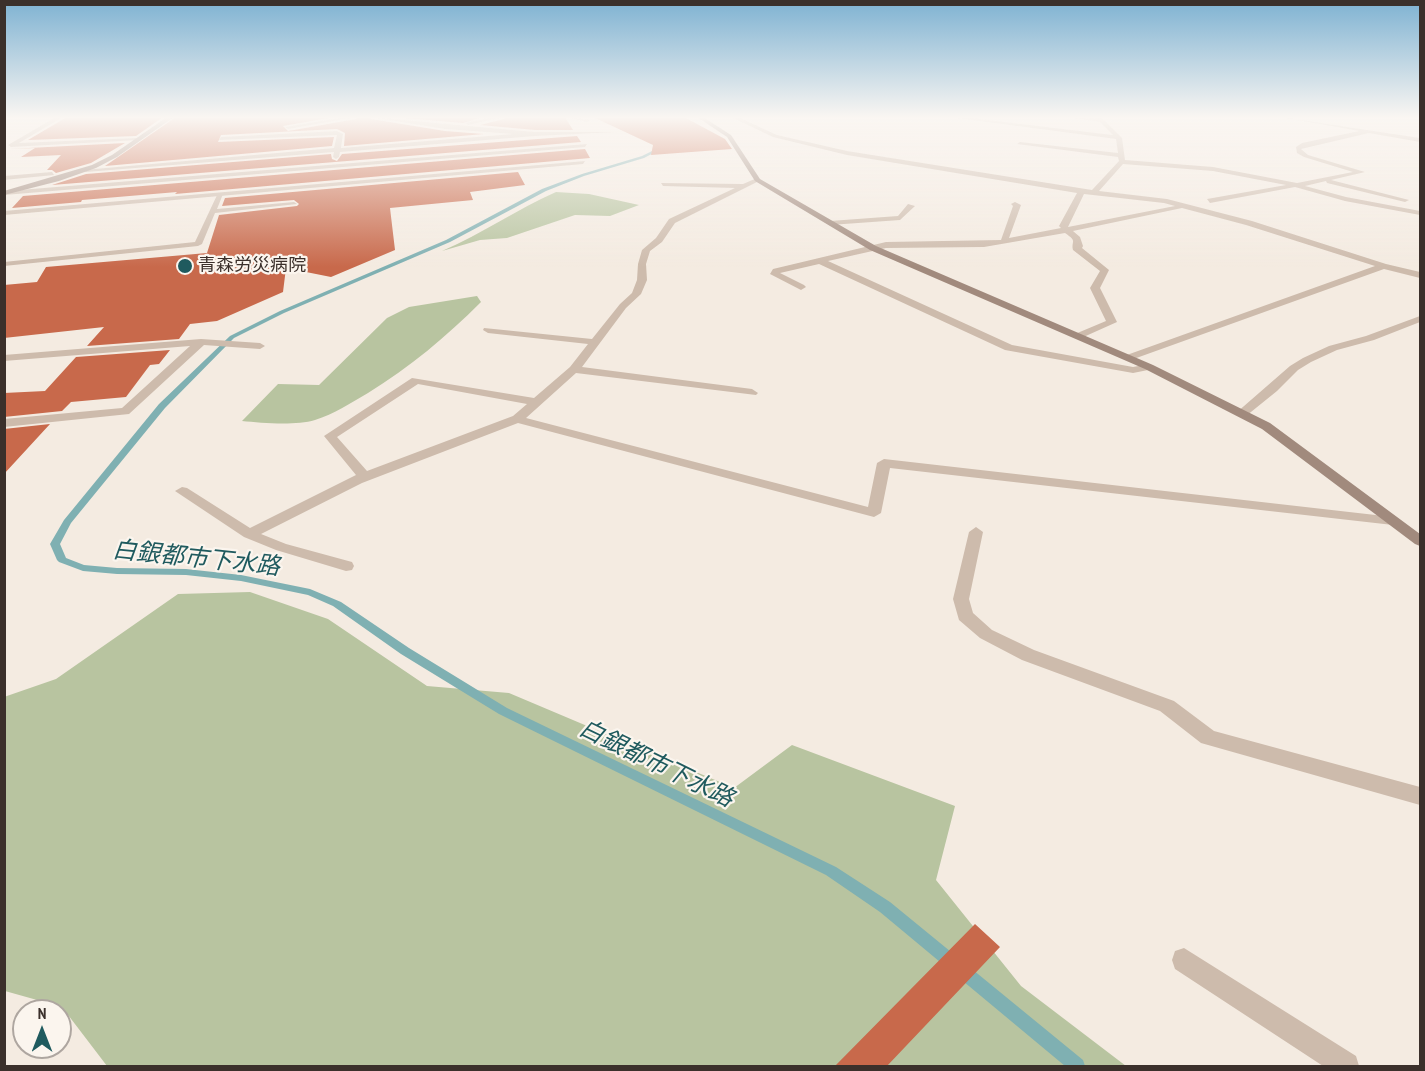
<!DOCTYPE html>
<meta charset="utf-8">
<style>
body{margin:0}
#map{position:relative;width:1425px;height:1071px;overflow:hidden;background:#f4ebe1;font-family:"PT Sans Narrow",sans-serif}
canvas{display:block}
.frame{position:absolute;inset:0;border:6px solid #3b302b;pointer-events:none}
.north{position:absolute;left:12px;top:999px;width:60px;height:60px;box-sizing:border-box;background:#fbf5ee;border:2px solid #aea6a0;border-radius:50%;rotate:0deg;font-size:16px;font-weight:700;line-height:24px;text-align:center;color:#3b302b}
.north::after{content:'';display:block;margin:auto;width:21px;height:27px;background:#1f5a5e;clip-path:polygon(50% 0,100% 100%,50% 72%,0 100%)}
</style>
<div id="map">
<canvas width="1425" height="1071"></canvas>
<div class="frame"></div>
<div class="north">N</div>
</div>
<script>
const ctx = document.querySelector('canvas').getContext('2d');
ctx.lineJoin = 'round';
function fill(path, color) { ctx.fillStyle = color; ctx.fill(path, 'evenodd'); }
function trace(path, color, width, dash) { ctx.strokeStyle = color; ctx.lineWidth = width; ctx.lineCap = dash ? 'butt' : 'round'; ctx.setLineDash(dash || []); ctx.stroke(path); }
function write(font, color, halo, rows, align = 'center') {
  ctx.font = font + ' "PT Sans Narrow","Noto Sans JP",sans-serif'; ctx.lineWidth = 4.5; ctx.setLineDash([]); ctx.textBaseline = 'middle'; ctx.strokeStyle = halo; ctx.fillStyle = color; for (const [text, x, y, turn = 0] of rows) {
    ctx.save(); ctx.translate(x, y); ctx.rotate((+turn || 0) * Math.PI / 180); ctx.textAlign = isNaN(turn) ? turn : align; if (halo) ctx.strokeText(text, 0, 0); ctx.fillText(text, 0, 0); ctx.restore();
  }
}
const green = new Path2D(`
 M 556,192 L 589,194 L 639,205 L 610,216 L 575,215 L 507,238 L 480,240 L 442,251 C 482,234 517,209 556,192 Z
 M 477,296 L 481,302 C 446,337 410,367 368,393 C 351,403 334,414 315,420 C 295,426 262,423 242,421 L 278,384 L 319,385 L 387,318 L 409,307 Z
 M 250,592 L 328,619 L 427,686 L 509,693 L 734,788 L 792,745 L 955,806 L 936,880 L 1021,986 L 1126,1066 L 107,1066 L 62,1007 L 5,991 L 4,697 L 56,679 L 178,594 Z`);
const stream = new Path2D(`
 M 660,147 L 663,148 L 644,158 L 584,176 L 546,191 L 450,242 L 284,313 L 234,338 L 165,408 L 71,523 L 60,544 L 66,558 L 84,565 L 117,568 L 186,569 L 241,575 L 310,589 L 341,602 L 409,648 L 507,708 L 836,867 L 890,902 L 1083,1060 L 1085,1066 L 1065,1066 L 880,912 L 826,875 L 499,714 L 401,654 L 333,606 L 308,595 L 241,581 L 186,575 L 117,574 L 83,571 L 59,562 L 57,560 L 50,544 L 64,520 L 159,404 L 230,336 L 280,311 L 446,240 L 542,189 L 582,174 L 642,156 Z`);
const building = new Path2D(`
 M 67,117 L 163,117 L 136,136 L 28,140 Z
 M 176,117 L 334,117 L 283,126 L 288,131 L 356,119 L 358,117 L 369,117 L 371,119 L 445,131 L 484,134 L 344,146 L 345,133 L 337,129 L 221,135 L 218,142 L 334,137 L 332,146 L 105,166 Z
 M 393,117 L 483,117 L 463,123 Z
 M 506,117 L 565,117 L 573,130 L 535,130 L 480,125 L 504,119 Z
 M 593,117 L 684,117 L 725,139 L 732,149 L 651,155 L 653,145 Z
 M 577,136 L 581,142 L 52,185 L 86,174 L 331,154 L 332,159 L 337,161 L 342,154 Z
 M 125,143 L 91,163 L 56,173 L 52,170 L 47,170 L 61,155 L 21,157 L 35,148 L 9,149 Z
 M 585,149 L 590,158 L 175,194 L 177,192 L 82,200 L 81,202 L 12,208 L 23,196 Z
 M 518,172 L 525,185 L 470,192 L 473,200 L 390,208 L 395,250 L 331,277 L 286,268 L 283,292 L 217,321 L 190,324 L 179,339 L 87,346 L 104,327 L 4,338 L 4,285 L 37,282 L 46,267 L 207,253 L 219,215 L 297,206 L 299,204 L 294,200 L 222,206 L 225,198 Z
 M 170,350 L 159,364 L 150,365 L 126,397 L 71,402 L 62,411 L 4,417 L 4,393 L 45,391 L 76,357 Z
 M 50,424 L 4,474 L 4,429 Z
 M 975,924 L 1000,947 L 887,1066 L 835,1066 Z`);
const lane = new Path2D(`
 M 346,117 L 356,117 L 288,129 L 285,127 Z
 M 218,193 L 223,194 L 217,209 L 294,202 L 297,204 L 215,213 L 202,244 L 198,246 L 4,266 L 4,262 L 195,242 Z`);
const street = new Path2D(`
 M 56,117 L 63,117 L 19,143 L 136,138 L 139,140 L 11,147 L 8,145 Z
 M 371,117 L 535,132 L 617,132 L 535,136 L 340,152 L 339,157 L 336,159 L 333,157 L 334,152 L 86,172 L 83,170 L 334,148 L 337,135 L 219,140 L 221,137 L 337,131 L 343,134 L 341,148 L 513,134 L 445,129 Z
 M 493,117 L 504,117 L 468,125 L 465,123 Z
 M 567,117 L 590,120 L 587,122 Z
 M 731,117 L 738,117 L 777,135 L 847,151 L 1092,190 L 1119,161 L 1118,157 L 1017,144 L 1020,142 L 1118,153 L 1116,139 L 949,117 L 963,117 L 1113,135 L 1100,122 L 1068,117 L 1096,119 L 1095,117 L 1101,117 L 1122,138 L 1125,160 L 1213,167 L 1297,183 L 1353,172 L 1304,157 L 1297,153 L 1296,147 L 1302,143 L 1359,131 L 1281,117 L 1420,138 L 1420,142 L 1369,133 L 1301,149 L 1308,155 L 1365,172 L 1331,180 L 1409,200 L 1405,202 L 1327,183 L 1326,181 L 1305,186 L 1346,197 L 1420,211 L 1420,215 L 1345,201 L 1295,187 L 1210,203 L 1207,199 L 1286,185 L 1213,171 L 1123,164 L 1099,191 L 1167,199 L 1252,221 L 1386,264 L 1420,272 L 1420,278 L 1384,269 L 1128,361 L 1123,358 L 1124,356 L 1375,266 L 1246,225 L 1182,208 L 1073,231 L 1080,237 L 1083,246 L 1082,248 L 1109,270 L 1100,288 L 1117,322 L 1079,339 L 1074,336 L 1075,334 L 1106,321 L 1090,288 L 1100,271 L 1073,250 C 1071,240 1078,242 1065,233 L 984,247 L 886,248 L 828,261 L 1012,345 L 1133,367 L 1149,364 L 1155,367 L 1153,369 L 1133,373 L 1005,350 L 819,264 L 780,273 L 804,285 L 806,287 L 801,290 L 770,274 L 773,269 L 886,242 L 1001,240 L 1013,206 L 1011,204 L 1015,202 L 1021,205 L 1009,238 L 1061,228 L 1059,226 L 1077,193 L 847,155 L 773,137 ZM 1084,194 L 1164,203 L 1175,206 L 1068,227 Z
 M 587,144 L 585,147 L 4,195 L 7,191 Z
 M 585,161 L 583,164 L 4,215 L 4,211 Z
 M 52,172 L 54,175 L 4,180 L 4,176 Z
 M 757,178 L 759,181 L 675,223 L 662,242 L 650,251 L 646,264 L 647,280 L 641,294 L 626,308 L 582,367 L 752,389 L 758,393 L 756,395 L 576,373 L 526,418 L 868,507 L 877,463 L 884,459 L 1393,517 L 1400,521 L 1393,525 L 890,468 L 881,513 L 874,517 L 518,423 L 362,483 L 261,534 L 286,544 L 352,562 L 354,566 L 352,570 L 346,571 L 276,550 L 244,537 L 175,491 L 182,487 L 187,488 L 250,528 L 356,475 L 324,436 L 412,378 L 534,398 L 570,367 L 588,344 L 488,333 L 483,330 L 484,328 L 592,339 L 620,304 L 632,293 L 637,280 L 638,264 L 642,250 L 656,238 L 669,219 L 735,188 L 663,186 L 661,183 L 743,184 ZM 418,384 L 527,404 L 513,416 L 367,471 L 337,437 Z
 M 908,204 L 915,206 L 900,220 L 830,225 L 826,223 L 830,221 L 898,216 Z
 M 1420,316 L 1420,322 L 1374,340 L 1337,350 L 1311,362 L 1298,370 L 1277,391 L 1246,416 L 1238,416 L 1236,413 L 1290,366 L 1303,358 L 1329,346 L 1366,336 Z
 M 201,339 L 260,343 L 265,346 L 260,349 L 204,345 L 129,414 L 4,427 L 4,419 L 122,408 L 190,346 L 4,361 L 4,355 Z
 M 976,527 L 983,532 L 969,599 L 973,613 L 992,630 L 1034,650 L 1174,701 L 1214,731 L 1420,787 L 1420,805 L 1201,743 L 1160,711 L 1022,660 L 980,638 L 959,620 L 953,599 L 969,532 Z
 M 1184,948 L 1356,1056 L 1359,1066 L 1323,1066 L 1175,969 L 1172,960 L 1175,951 Z`);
const secondary = new Path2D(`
 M 167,117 L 174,117 L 117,157 L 96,168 L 59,181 L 4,195 L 4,191 L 92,165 L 112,155 Z
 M 697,117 L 703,117 L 731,135 L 760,179 L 876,246 L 1153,365 L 1270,423 L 1420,534 L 1420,546 L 1415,544 L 1262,429 L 1145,369 L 870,250 L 755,181 L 727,137 Z`);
const markers = [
 [185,266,8,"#1f5a5e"]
];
const farPoinames = [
 ["青森労災病院",198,266]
];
const waterNames = [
 ["白銀都市下水路",196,559,6],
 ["白銀都市下水路",656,764,26]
];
fill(green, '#b8c4a0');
fill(stream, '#7fb0b2');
fill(building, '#c8694b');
fill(lane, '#cdbbac');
fill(street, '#cdbbac');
fill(secondary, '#a18a7d');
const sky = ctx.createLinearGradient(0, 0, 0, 267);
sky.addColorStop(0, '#7eb2d2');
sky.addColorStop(0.44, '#faf6f2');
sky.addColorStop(1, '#faf6f200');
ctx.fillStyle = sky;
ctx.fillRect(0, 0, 1425, 267);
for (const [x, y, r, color] of markers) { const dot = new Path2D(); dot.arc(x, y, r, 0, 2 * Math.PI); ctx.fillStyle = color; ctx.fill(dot); trace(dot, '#fbf5ee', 2); }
write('18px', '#3b302b', '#fbf5ee', farPoinames, 'left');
write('italic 24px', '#1f5a5e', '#fbf5ee', waterNames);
</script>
